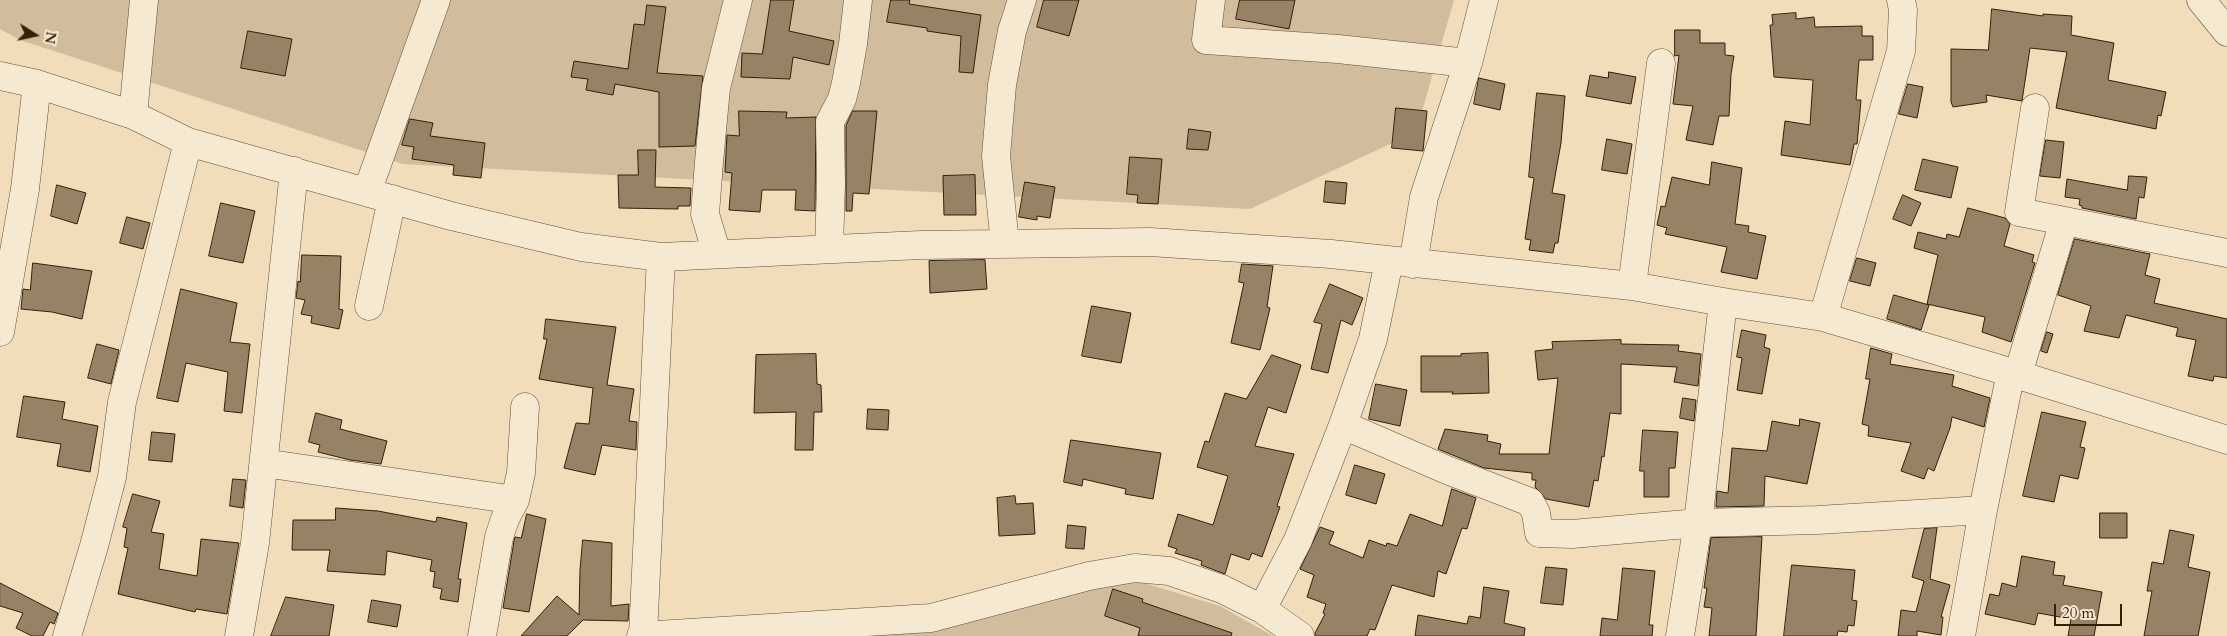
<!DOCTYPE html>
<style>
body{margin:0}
#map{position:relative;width:2227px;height:636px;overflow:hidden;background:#f1ddb9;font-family:Cardo,serif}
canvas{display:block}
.north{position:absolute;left:10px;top:10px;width:50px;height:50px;-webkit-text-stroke:4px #f6e9d2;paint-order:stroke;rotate:100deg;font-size:14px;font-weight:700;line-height:20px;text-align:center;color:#341f0a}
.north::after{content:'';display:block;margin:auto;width:18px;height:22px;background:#341f0a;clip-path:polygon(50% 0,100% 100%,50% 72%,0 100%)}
.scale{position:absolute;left:2054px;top:604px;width:68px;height:22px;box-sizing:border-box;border:2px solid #341f0a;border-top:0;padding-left:6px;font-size:15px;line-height:18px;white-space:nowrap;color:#341f0a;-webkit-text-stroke:4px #f6e9d2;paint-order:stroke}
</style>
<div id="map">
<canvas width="2227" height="636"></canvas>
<div class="north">N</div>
<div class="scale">20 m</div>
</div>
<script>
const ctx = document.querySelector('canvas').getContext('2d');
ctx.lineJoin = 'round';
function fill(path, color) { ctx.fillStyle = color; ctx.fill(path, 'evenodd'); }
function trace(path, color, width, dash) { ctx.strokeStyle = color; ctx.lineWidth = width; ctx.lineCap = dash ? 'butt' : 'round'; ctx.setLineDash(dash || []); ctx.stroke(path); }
const green = new Path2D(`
 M 0,0 L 1454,0 L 1416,132 L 1250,209 L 403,164 L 20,40 L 0,29 Z
 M 1128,578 L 1220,606 L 1273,636 L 800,636 Z`);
const building = new Path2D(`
 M 771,0 L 794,0 L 789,31 L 834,41 L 829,65 L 793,57 L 790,79 L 741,77 L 742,53 L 762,54 Z
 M 891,0 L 910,0 L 909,4 L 981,15 L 973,73 L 959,72 L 961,36 L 927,31 L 927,28 L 887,22 Z
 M 1044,0 L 1079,0 L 1069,36 L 1037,27 Z
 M 1240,0 L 1295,0 L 1289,29 L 1236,19 Z
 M 647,5 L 666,7 L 657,73 L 703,76 L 695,146 L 659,147 L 659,92 L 615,84 L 613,95 L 586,90 L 588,79 L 571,77 L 574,61 L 628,69 L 634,24 L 644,25 Z
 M 1992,9 L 2043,16 L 2043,14 L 2072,16 L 2071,35 L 2114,43 L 2108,80 L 2166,92 L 2161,116 L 2158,115 L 2156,129 L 2056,108 L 2067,52 L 2030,48 L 2022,101 L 1986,95 L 1987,102 L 1953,107 L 1951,102 L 1951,49 L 1988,50 Z
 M 1796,13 L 1796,19 L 1814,17 L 1815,27 L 1862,26 L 1862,36 L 1873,36 L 1873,60 L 1859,60 L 1856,100 L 1861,100 L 1857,144 L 1854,144 L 1850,165 L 1781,155 L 1785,121 L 1810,125 L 1813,80 L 1774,77 L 1770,25 L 1773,25 L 1772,15 Z
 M 1675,30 L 1700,30 L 1700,43 L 1725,43 L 1725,55 L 1734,56 L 1731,74 L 1729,116 L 1719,116 L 1713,145 L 1686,140 L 1693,106 L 1673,104 L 1679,55 L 1675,56 Z
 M 248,31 L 292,39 L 285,76 L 241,68 Z
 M 1609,72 L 1636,77 L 1631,104 L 1586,96 L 1590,75 L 1608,78 Z
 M 1479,78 L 1505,84 L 1500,110 L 1474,104 Z
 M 1908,84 L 1923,87 L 1917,118 L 1899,114 Z
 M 1537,93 L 1565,96 L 1561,143 L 1552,193 L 1565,195 L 1558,243 L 1555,243 L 1553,253 L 1529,250 L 1531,240 L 1525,239 L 1534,178 L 1529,177 Z
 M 1396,108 L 1427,111 L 1423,151 L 1392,148 Z
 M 739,111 L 787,112 L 786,118 L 816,117 L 815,211 L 795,210 L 796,190 L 762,190 L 760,212 L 729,210 L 732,173 L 725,172 L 727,135 L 739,136 Z
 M 853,111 L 877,111 L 869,194 L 853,193 L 852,211 L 846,211 L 846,126 Z
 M 410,119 L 433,123 L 430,136 L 485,143 L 481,178 L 453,175 L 454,165 L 412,159 L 414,147 L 402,145 Z
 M 1189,129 L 1211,132 L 1208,150 L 1187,149 Z
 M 1607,139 L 1632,144 L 1627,174 L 1602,170 Z
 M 2046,140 L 2064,142 L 2060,178 L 2040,176 Z
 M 638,150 L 656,150 L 655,187 L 691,188 L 690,206 L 678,206 L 678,209 L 619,208 L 618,175 L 638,175 Z
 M 1130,157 L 1162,159 L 1158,204 L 1137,203 L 1138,195 L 1127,194 Z
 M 1923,159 L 1958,167 L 1951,198 L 1915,190 Z
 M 1712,162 L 1742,168 L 1735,224 L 1749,226 L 1748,232 L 1766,236 L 1757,279 L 1721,272 L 1727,247 L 1665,234 L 1667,228 L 1657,225 L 1661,206 L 1665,207 L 1672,177 L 1709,185 Z
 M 975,175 L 976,215 L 944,215 L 943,176 Z
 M 2129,176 L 2147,177 L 2144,198 L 2139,197 L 2136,219 L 2082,208 L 2082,206 L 2079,205 L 2080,199 L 2065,197 L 2067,179 L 2127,190 Z
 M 1326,181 L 1347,183 L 1345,204 L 1324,202 Z
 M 1025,182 L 1055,187 L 1050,218 L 1037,216 L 1037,220 L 1019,217 Z
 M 57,185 L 86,193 L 77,224 L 51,216 Z
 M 1903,195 L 1921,203 L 1911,226 L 1893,219 Z
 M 221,203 L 255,211 L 243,263 L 209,256 Z
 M 1968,208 L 2005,218 L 2010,224 L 2004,246 L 2034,255 L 2032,262 L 2035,263 L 2011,342 L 1982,332 L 1985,317 L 1927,304 L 1938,255 L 1914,248 L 1918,232 L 1946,239 L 1947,234 L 1959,237 Z
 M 127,217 L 150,223 L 143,249 L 120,243 Z
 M 2075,239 L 2150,254 L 2145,275 L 2160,279 L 2154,303 L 2227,319 L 2227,378 L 2214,376 L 2213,381 L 2188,376 L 2196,340 L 2176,336 L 2178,328 L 2126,315 L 2119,338 L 2084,331 L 2091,306 L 2058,295 Z
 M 302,255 L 341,256 L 339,309 L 343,310 L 339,329 L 311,323 L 312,316 L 301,314 L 305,300 L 296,298 L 298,281 L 300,282 Z
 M 1857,258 L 1876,263 L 1870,286 L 1850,281 Z
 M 985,260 L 987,289 L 930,293 L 929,261 Z
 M 33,263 L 92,271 L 82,319 L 52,312 L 21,309 L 23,289 L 30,290 Z
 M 1242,264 L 1273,266 L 1267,307 L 1270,308 L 1260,350 L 1231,343 L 1244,283 L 1239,282 Z
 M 1330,284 L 1363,298 L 1352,325 L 1341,320 L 1328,373 L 1311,369 L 1322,324 L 1314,322 Z
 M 181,289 L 237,303 L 230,342 L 250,344 L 242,413 L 224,411 L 228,372 L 186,363 L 178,402 L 157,398 Z
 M 1894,295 L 1929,305 L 1921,330 L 1887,319 Z
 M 1092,306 L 1131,313 L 1121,363 L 1082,356 Z
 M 546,319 L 616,327 L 607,385 L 634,389 L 629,421 L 637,422 L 636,450 L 602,445 L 595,475 L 564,468 L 576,423 L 589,424 L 593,388 L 539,379 L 547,339 L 544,339 Z
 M 1742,330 L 1766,335 L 1764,347 L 1770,349 L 1762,394 L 1737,390 L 1742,358 L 1737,357 Z
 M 2047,332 L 2053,334 L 2047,353 L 2041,351 Z
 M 1621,340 L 1621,344 L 1679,345 L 1678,351 L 1701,354 L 1698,386 L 1674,382 L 1677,367 L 1621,364 L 1621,414 L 1610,413 L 1604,457 L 1602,456 L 1598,481 L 1594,480 L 1589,507 L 1546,499 L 1535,487 L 1536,480 L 1532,480 L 1532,473 L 1484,468 L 1438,449 L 1445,429 L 1488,435 L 1487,441 L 1501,444 L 1499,454 L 1549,454 L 1558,378 L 1538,380 L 1535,351 L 1553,349 L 1552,342 Z
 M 97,344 L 119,350 L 111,384 L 88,378 Z
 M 1871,348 L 1892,354 L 1890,364 L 1954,375 L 1952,386 L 1990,398 L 1984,427 L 1952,417 L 1950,428 L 1934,471 L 1928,468 L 1924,479 L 1901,471 L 1911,443 L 1868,436 L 1869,426 L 1862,424 L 1870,379 L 1866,379 Z
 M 1488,353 L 1489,393 L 1452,394 L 1453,392 L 1421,392 L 1421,356 L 1461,356 L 1461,354 Z
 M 816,354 L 817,384 L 821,385 L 822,412 L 814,412 L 813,450 L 795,450 L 796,412 L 754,413 L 756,355 Z
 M 1272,355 L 1301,365 L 1286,413 L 1268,407 L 1255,446 L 1294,454 L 1277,506 L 1280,507 L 1262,557 L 1252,553 L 1249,560 L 1231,554 L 1225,574 L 1201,565 L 1202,561 L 1175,553 L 1177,549 L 1168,546 L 1178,514 L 1213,525 L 1228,476 L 1197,467 L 1205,441 L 1209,442 L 1225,393 L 1246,399 Z
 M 1376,384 L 1407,390 L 1400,426 L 1369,419 Z
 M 24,396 L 65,402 L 62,419 L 98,426 L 90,472 L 57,466 L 61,444 L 17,437 Z
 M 1683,398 L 1696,400 L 1694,421 L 1680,418 Z
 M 868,409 L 889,410 L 888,430 L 867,429 Z
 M 2042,412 L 2086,422 L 2080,447 L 2085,448 L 2078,479 L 2060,475 L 2054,502 L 2023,496 Z
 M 316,413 L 342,420 L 340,429 L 387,441 L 381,464 L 350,460 L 318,452 L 320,445 L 309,442 Z
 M 1800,419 L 1820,423 L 1807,484 L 1765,476 L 1764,506 L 1716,507 L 1717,491 L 1728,493 L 1732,448 L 1767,451 L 1772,421 L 1799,426 Z
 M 1643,430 L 1678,432 L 1675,468 L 1669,468 L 1669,497 L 1644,497 L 1644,471 L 1640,471 Z
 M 152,432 L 175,434 L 172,462 L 149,460 Z
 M 1071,440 L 1161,453 L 1153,499 L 1125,494 L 1126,489 L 1083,479 L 1082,486 L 1064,482 Z
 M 1355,465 L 1385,474 L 1376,504 L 1346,495 Z
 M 233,479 L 246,480 L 243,508 L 230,506 Z
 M 1452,489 L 1476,498 L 1467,529 L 1462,528 L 1446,574 L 1438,571 L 1434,597 L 1392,585 L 1375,630 L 1370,629 L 1367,636 L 1315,636 L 1315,633 L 1325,614 L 1323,613 L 1326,604 L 1307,597 L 1314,575 L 1300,569 L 1320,527 L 1334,532 L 1329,544 L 1363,558 L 1369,540 L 1386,546 L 1387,543 L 1397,546 L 1410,514 L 1442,526 Z
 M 133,494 L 160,501 L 151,532 L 164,534 L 159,569 L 197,576 L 201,539 L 239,543 L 227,614 L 196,609 L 195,612 L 118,594 L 128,548 L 124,547 L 127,528 L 123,527 Z
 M 1015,496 L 1016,504 L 1033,503 L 1035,534 L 999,536 L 997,498 Z
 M 336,508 L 378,511 L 436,522 L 437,517 L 467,523 L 458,579 L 461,579 L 458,602 L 440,599 L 442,589 L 433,587 L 435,572 L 430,571 L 432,560 L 387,551 L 385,575 L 327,571 L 330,550 L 292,550 L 293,520 L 335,520 Z
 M 2100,513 L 2127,513 L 2127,538 L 2100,538 Z
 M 527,514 L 546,519 L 529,612 L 503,608 L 514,541 L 515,537 L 521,538 Z
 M 1068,525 L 1086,527 L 1084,549 L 1066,548 Z
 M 1937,528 L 1930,579 L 1950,585 L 1941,617 L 1943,617 L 1941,635 L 1917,631 L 1917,636 L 1898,636 L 1901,610 L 1916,612 L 1924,581 L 1912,577 L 1924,529 Z
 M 2170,530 L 2194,535 L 2188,567 L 2210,572 L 2198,636 L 2144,636 L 2152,591 L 2147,591 L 2152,562 L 2163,564 Z
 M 1762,537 L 1756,636 L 1709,636 L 1712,608 L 1704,607 L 1707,588 L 1704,588 L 1711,538 Z
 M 583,540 L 612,543 L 611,606 L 629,604 L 628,621 L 583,620 L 567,636 L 521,636 L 557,596 L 579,615 L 580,570 Z
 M 2022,556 L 2055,562 L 2053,575 L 2065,576 L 2063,585 L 2102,592 L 2094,636 L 2068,636 L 2071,619 L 2038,613 L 2035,625 L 1985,614 L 1990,594 L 1999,596 L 2002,583 L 2016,587 Z
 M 1792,565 L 1855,570 L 1852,600 L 1857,601 L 1854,626 L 1848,625 L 1847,632 L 1838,631 L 1837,636 L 1784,636 Z
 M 1546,567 L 1567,569 L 1563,605 L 1541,603 Z
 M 1623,568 L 1655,571 L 1649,625 L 1653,625 L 1652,636 L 1600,636 L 1602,618 L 1617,620 Z
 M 0,583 L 58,613 L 54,624 L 50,622 L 43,636 L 32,636 L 16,628 L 23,613 L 0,606 Z
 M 1484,587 L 1509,591 L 1504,623 L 1525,628 L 1524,636 L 1415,636 L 1418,615 L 1467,624 L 1469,616 L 1480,618 Z
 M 1113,589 L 1143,599 L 1142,602 L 1232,633 L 1231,636 L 1138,636 L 1140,628 L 1105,616 Z
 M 286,597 L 334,605 L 329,636 L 271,636 Z
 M 372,600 L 401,605 L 397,627 L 368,622 Z`);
const minor = new Path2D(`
 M 1211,0 L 1206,40 L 1338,49 L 1468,63
 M 2201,0 L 2227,32
 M 0,76 L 37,84 L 133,115 L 188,142 L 451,216 L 581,247 L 661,257 L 921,245 L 1150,242 L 1331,254 L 1632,286 L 1723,302 L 1823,317 L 1996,368 L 2227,440
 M 2035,108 L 2019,212 L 2227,253
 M 133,115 L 144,0
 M 367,192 L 436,0
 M 1005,244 L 996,156 L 1002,85 L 1012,31 L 1022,0
 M 829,249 L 831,184 L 830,122 L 842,99 L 846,83 L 853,44 L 858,0
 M 717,254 L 705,214 L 709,162 L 716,88 L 738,0
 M 1413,264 L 1424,197 L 1468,63 L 1484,0
 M 1632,286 L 1661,63
 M 369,306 L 392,199
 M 1823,317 L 1901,51 L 1903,10 L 1901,0
 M 0,332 L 25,189 L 37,84
 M 2018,374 L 2064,221
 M 1343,425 L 1447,470 L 1530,502 L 1536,513 L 1539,533 L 1572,534 L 1698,523 L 1818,520 L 1983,510
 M 264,463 L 515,500
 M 1262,609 L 1298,540 L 1343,425 L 1373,339 L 1389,261
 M 643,635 L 661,257
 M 67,636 L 94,546 L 112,477 L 122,402 L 188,142
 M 239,636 L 255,543 L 294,171
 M 482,636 L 499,537 L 505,519 L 515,500 L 521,473 L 525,407
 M 641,636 L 931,618 L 1089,576 L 1135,568 L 1169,571 L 1222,589 L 1262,609 L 1300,636
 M 1680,636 L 1698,523 L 1723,302
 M 1961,636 L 1983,510 L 2011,372`);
fill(green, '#d1bd9b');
fill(building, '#968265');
trace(building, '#341f0a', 1);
trace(minor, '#634e36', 29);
trace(minor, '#f6e9d2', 28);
</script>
